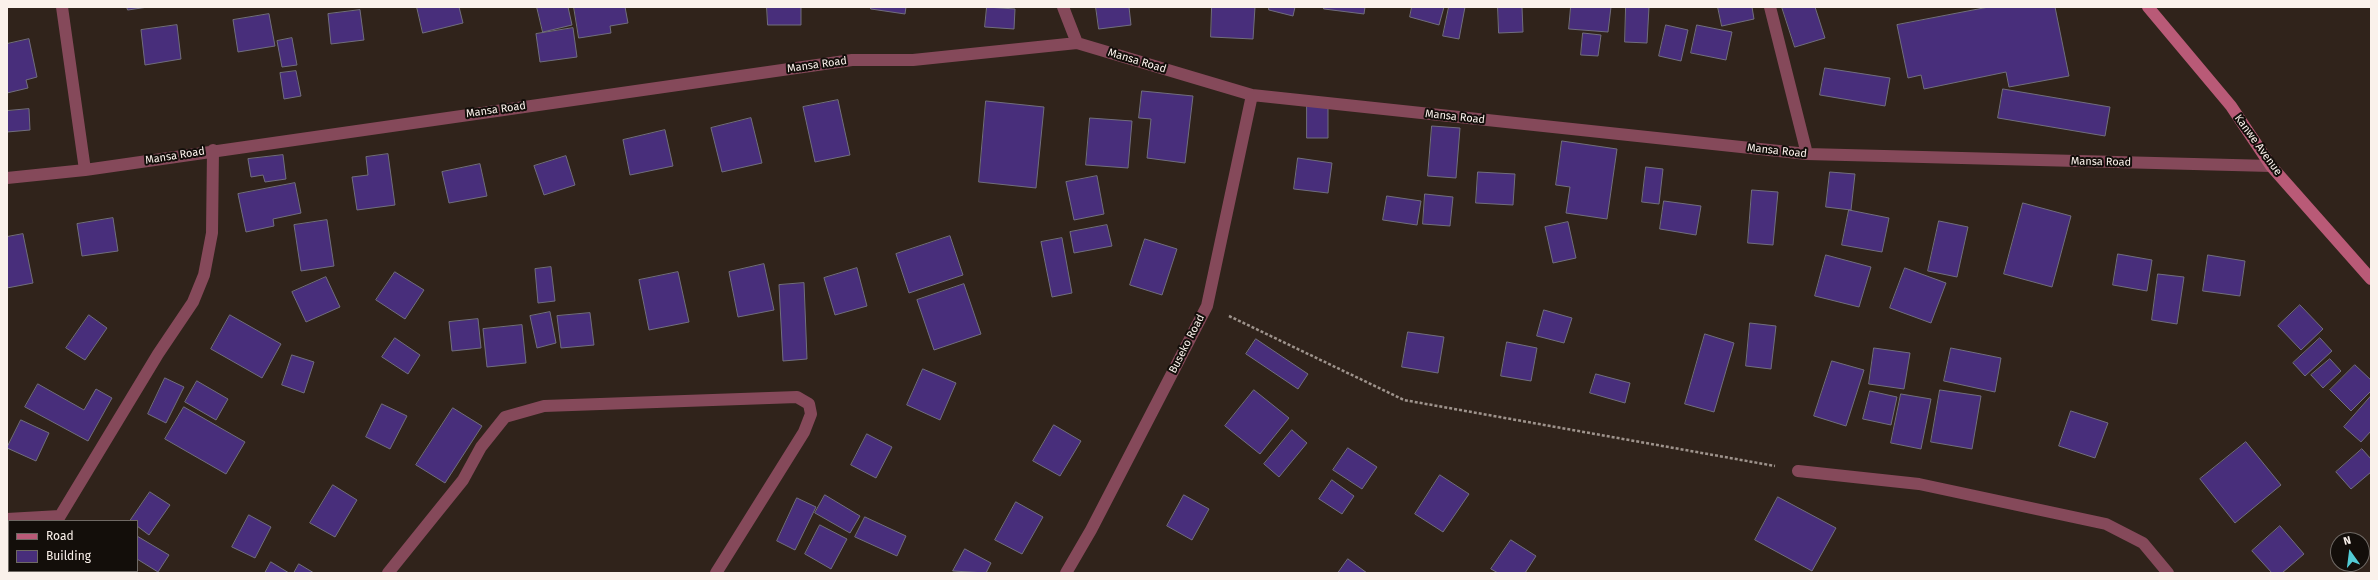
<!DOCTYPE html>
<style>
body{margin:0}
#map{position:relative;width:2378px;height:580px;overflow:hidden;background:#30231b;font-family:"Fira Sans",sans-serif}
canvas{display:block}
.frame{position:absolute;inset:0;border:8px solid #faf1eb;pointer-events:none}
.legend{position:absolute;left:8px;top:520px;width:130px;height:52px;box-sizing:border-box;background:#130e0a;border:1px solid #6f6964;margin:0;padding:5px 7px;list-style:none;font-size:12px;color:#faf1eb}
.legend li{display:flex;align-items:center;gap:8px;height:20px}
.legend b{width:20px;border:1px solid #6f6964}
.north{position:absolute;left:2330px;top:532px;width:40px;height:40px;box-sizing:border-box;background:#130e0a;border:1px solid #6f6964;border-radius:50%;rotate:346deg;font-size:11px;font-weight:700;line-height:16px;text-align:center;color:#faf1eb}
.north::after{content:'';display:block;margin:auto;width:14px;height:18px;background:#52ccd6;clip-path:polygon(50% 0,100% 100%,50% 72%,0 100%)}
</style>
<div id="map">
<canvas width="2378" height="580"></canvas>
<div class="frame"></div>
<ul class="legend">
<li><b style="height:5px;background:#b95a77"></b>Road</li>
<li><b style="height:11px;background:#482e7b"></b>Building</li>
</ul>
<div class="north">N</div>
</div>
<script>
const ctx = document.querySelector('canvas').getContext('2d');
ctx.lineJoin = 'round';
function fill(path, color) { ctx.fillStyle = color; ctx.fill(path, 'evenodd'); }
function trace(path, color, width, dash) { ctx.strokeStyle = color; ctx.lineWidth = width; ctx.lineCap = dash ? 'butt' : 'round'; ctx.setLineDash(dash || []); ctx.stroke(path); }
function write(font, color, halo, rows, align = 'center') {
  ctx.font = font + ' "Fira Sans",sans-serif'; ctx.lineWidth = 4; ctx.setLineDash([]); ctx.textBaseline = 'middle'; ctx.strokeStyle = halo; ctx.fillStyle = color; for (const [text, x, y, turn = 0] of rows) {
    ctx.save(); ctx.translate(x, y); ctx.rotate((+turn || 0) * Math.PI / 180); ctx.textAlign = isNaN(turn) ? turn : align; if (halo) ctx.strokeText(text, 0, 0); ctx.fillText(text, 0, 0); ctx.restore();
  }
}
const building = new Path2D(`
 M 127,7 L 148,7 L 128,10 Z
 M 417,7 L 459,7 L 463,23 L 423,33 Z
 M 537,7 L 568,7 L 572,25 L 543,32 Z
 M 574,7 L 625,7 L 628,23 L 610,26 L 611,33 L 579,38 Z
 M 767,7 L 801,7 L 801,25 L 768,25 Z
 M 871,7 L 906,7 L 905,14 L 871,9 Z
 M 987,7 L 1015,9 L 1014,29 L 985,27 Z
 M 1096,7 L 1129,7 L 1131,25 L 1099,29 Z
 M 1212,7 L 1255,7 L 1253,39 L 1211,37 Z
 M 1269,7 L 1295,7 L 1293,16 L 1269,10 Z
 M 1324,7 L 1365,7 L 1364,14 L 1324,9 Z
 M 1412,7 L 1444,7 L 1439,25 L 1410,17 Z
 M 1449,7 L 1465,7 L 1459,39 L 1443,36 Z
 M 1498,7 L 1522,7 L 1523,32 L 1499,33 Z
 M 1571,7 L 1611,7 L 1608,32 L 1569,29 Z
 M 1626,7 L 1649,7 L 1647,43 L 1625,42 Z
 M 1718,7 L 1752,7 L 1754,19 L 1722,26 Z
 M 1782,7 L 1815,7 L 1825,38 L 1795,47 Z
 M 1989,7 L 2055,7 L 2069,76 L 2009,87 L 2006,72 L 1924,89 L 1921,75 L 1908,78 L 1897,25 Z
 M 360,10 L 364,40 L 331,44 L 328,14 Z
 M 269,14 L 275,46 L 238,52 L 233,20 Z
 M 177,25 L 181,59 L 145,65 L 141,30 Z
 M 1666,25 L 1688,30 L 1681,61 L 1659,56 Z
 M 1697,25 L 1732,32 L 1726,60 L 1691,53 Z
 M 573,28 L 577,57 L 540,62 L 536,34 Z
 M 1583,33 L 1601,35 L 1598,56 L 1581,55 Z
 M 292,38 L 297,65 L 282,67 L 277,41 Z
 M 29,39 L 37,77 L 26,80 L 28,88 L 7,93 L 7,44 Z
 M 1825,68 L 1890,78 L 1885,106 L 1820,95 Z
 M 296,71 L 301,96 L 284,99 L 280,73 Z
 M 2003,89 L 2110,107 L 2105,136 L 1998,118 Z
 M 1142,91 L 1193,96 L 1185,163 L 1147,158 L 1151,119 L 1139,118 Z
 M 838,100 L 850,155 L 815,162 L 803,107 Z
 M 986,101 L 1044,107 L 1036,188 L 979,182 Z
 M 1307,105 L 1328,105 L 1328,138 L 1307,138 Z
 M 29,109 L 30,130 L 7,132 L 7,111 Z
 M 751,118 L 762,163 L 722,172 L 711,128 Z
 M 1090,118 L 1132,121 L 1128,168 L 1086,165 Z
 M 1432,126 L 1460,128 L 1456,178 L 1428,176 Z
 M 665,130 L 673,166 L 630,175 L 623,140 Z
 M 1562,141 L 1617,149 L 1607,219 L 1566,213 L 1570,187 L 1556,185 Z
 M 388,154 L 395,205 L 357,210 L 352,177 L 368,175 L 366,157 Z
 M 283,155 L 286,179 L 265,182 L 263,175 L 251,177 L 248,159 Z
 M 566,156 L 575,185 L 544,195 L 534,166 Z
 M 1298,158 L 1332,163 L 1328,193 L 1294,189 Z
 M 480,164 L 487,196 L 449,203 L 442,172 Z
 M 1646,167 L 1663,169 L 1659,204 L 1642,202 Z
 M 1478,172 L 1515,174 L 1513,205 L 1476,203 Z
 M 1830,172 L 1855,174 L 1851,210 L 1826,207 Z
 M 1097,176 L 1104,214 L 1074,220 L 1066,182 Z
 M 295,183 L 301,213 L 273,219 L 274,226 L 246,232 L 238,194 Z
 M 1752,190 L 1778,192 L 1773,245 L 1748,243 Z
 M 1425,194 L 1453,197 L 1450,226 L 1423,224 Z
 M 1387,196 L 1421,201 L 1417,225 L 1383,220 Z
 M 1664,201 L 1701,206 L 1696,235 L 1660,229 Z
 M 2023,203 L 2071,216 L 2052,287 L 2004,274 Z
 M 1849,210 L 1889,218 L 1882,252 L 1842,245 Z
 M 113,218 L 118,251 L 82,256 L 77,224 Z
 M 327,220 L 334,266 L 301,271 L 294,225 Z
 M 1939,221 L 1968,227 L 1957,277 L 1928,271 Z
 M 1568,222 L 1576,258 L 1553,263 L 1545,227 Z
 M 1107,225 L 1112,246 L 1074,253 L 1070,232 Z
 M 23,234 L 33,283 L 7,288 L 7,237 Z
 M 950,236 L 963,275 L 909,293 L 896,254 Z
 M 1062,238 L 1072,293 L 1052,297 L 1041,242 Z
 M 1145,239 L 1177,249 L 1162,295 L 1130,285 Z
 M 2118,254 L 2152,260 L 2147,291 L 2113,285 Z
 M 1826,255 L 1871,267 L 1859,307 L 1815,296 Z
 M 2208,255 L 2245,261 L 2240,296 L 2203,291 Z
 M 764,264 L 774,310 L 738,317 L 729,272 Z
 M 551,267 L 555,301 L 538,303 L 535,269 Z
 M 857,268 L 867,306 L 835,315 L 824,278 Z
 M 1905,268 L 1946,283 L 1931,323 L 1890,308 Z
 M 395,272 L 424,290 L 405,319 L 376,300 Z
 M 678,272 L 689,322 L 649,330 L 639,280 Z
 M 2158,274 L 2184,277 L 2177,324 L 2152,320 Z
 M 326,277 L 340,307 L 306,322 L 292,292 Z
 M 804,283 L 807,359 L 783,361 L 779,285 Z
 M 964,284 L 981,334 L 934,350 L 917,300 Z
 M 2300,305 L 2323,329 L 2301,350 L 2278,326 Z
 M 1544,310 L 1572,318 L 1564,343 L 1537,336 Z
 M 550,312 L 556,343 L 537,348 L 530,316 Z
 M 590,313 L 594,345 L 561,348 L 557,316 Z
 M 89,315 L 107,328 L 85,360 L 66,348 Z
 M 230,315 L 281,344 L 262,378 L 211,349 Z
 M 478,319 L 481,348 L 452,351 L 449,322 Z
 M 1750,323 L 1776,326 L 1771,369 L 1746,366 Z
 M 522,325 L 526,363 L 487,367 L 483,329 Z
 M 1408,332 L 1444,337 L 1438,373 L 1402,367 Z
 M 1705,334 L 1734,343 L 1714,412 L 1685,404 Z
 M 395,338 L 420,355 L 408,374 L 382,357 Z
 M 2320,338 L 2332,351 L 2305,376 L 2293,363 Z
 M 1256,339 L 1308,374 L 1298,389 L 1246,354 Z
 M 1507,342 L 1537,348 L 1531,381 L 1501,376 Z
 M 1874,348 L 1910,353 L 1904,389 L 1869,384 Z
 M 1951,348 L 2001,358 L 1995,392 L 1944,381 Z
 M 292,355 L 314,362 L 304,393 L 282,385 Z
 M 2330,359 L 2341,371 L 2323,388 L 2311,375 Z
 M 1832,361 L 1864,370 L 1846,426 L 1814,416 Z
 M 2355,365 L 2371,380 L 2371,391 L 2351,411 L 2330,390 Z
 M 923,369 L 956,383 L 940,420 L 907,405 Z
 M 1596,374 L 1630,383 L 1625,403 L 1590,393 Z
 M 165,378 L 184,387 L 166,423 L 148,414 Z
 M 197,381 L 228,399 L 216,420 L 185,402 Z
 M 38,384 L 84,410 L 96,389 L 112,398 L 88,441 L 25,407 Z
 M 1254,390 L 1289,418 L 1260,454 L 1225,426 Z
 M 1940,390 L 1981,396 L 1972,449 L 1931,442 Z
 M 1870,391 L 1897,397 L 1891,425 L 1863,419 Z
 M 1901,394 L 1931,399 L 1921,449 L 1891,443 Z
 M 2371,396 L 2371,431 L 2361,442 L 2344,427 Z
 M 382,404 L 407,416 L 390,449 L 366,437 Z
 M 184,407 L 245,442 L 226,474 L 165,439 Z
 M 453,408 L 482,426 L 445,483 L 416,465 Z
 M 2071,411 L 2108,423 L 2095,458 L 2059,446 Z
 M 21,420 L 49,433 L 36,461 L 7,448 Z
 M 1054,425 L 1081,441 L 1060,476 L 1033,461 Z
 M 1292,430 L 1307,443 L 1279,477 L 1264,464 Z
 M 867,434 L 892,447 L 876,478 L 851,465 Z
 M 2246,442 L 2281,485 L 2235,523 L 2200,479 Z
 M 1348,448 L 1377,467 L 1362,489 L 1333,470 Z
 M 2362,449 L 2371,459 L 2371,472 L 2351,489 L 2336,472 Z
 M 1440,475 L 1469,494 L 1443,532 L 1415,514 Z
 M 1332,480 L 1354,496 L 1342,514 L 1319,499 Z
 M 333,485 L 357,500 L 335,537 L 310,523 Z
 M 150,492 L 170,505 L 149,535 L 137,526 L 137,521 L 130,521 Z
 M 825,495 L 860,516 L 850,533 L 815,513 Z
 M 1184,495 L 1209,509 L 1192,540 L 1167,526 Z
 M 1778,497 L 1836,528 L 1812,571 L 1755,540 Z
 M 797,498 L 816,507 L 795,550 L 777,541 Z
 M 1016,502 L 1043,517 L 1022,554 L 995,540 Z
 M 249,515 L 271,527 L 255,558 L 232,547 Z
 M 865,517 L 906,536 L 897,556 L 855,537 Z
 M 820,525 L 847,539 L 831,569 L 805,554 Z
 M 2280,526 L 2304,554 L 2282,573 L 2272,573 L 2252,551 Z
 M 137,536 L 169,555 L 158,572 L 137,559 Z
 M 1511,540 L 1536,556 L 1525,573 L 1498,573 L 1491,569 Z
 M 965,549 L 991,563 L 986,573 L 953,571 Z
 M 1348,559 L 1367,573 L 1338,573 Z
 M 271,562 L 289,573 L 265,573 Z
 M 299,564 L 314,573 L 294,573 Z
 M 69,571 L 104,571 L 103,573 L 68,573 Z`);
const path = new Path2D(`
 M 1229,316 L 1404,400 L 1775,466`);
const street = new Path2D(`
 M 62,7 L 85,170
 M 1063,7 L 1077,43
 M 1770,7 L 1807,154
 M 7,178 L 85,170 L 852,60 L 913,60 L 1077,43 L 1252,95 L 1807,154 L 2271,166
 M 1798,471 L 1919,484 L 2106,524 L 2143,543 L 2168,573
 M 7,519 L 60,516
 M 57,521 L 158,354 L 193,302 L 204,275 L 212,233 L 213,150
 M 30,573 L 31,571
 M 388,573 L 463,480 L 481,447 L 505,417 L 544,406 L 797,397 L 809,404 L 811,414 L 804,432 L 716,573
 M 1066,573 L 1091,530 L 1207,306 L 1252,95`);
const secondary = new Path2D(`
 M 2148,7 L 2231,106 L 2271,166 L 2371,279`);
const streetNames = [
 ["Mansa Road",1137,61,17],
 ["Mansa Road",817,65,-8],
 ["Mansa Road",496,110,-8],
 ["Mansa Road",1455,117,6],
 ["Kanwe Avenue",2258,145,54],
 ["Mansa Road",1777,151,6],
 ["Mansa Road",175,156,-9],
 ["Mansa Road",2101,162,1],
 ["Buseko Road",1187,344,-63]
];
fill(building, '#482e7b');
trace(building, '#716e7d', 1);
trace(path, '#9e938c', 2.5, [3, 2]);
trace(street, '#85495a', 12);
trace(secondary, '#b95a77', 12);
write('11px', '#faf1eb', '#130e0a', streetNames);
</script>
